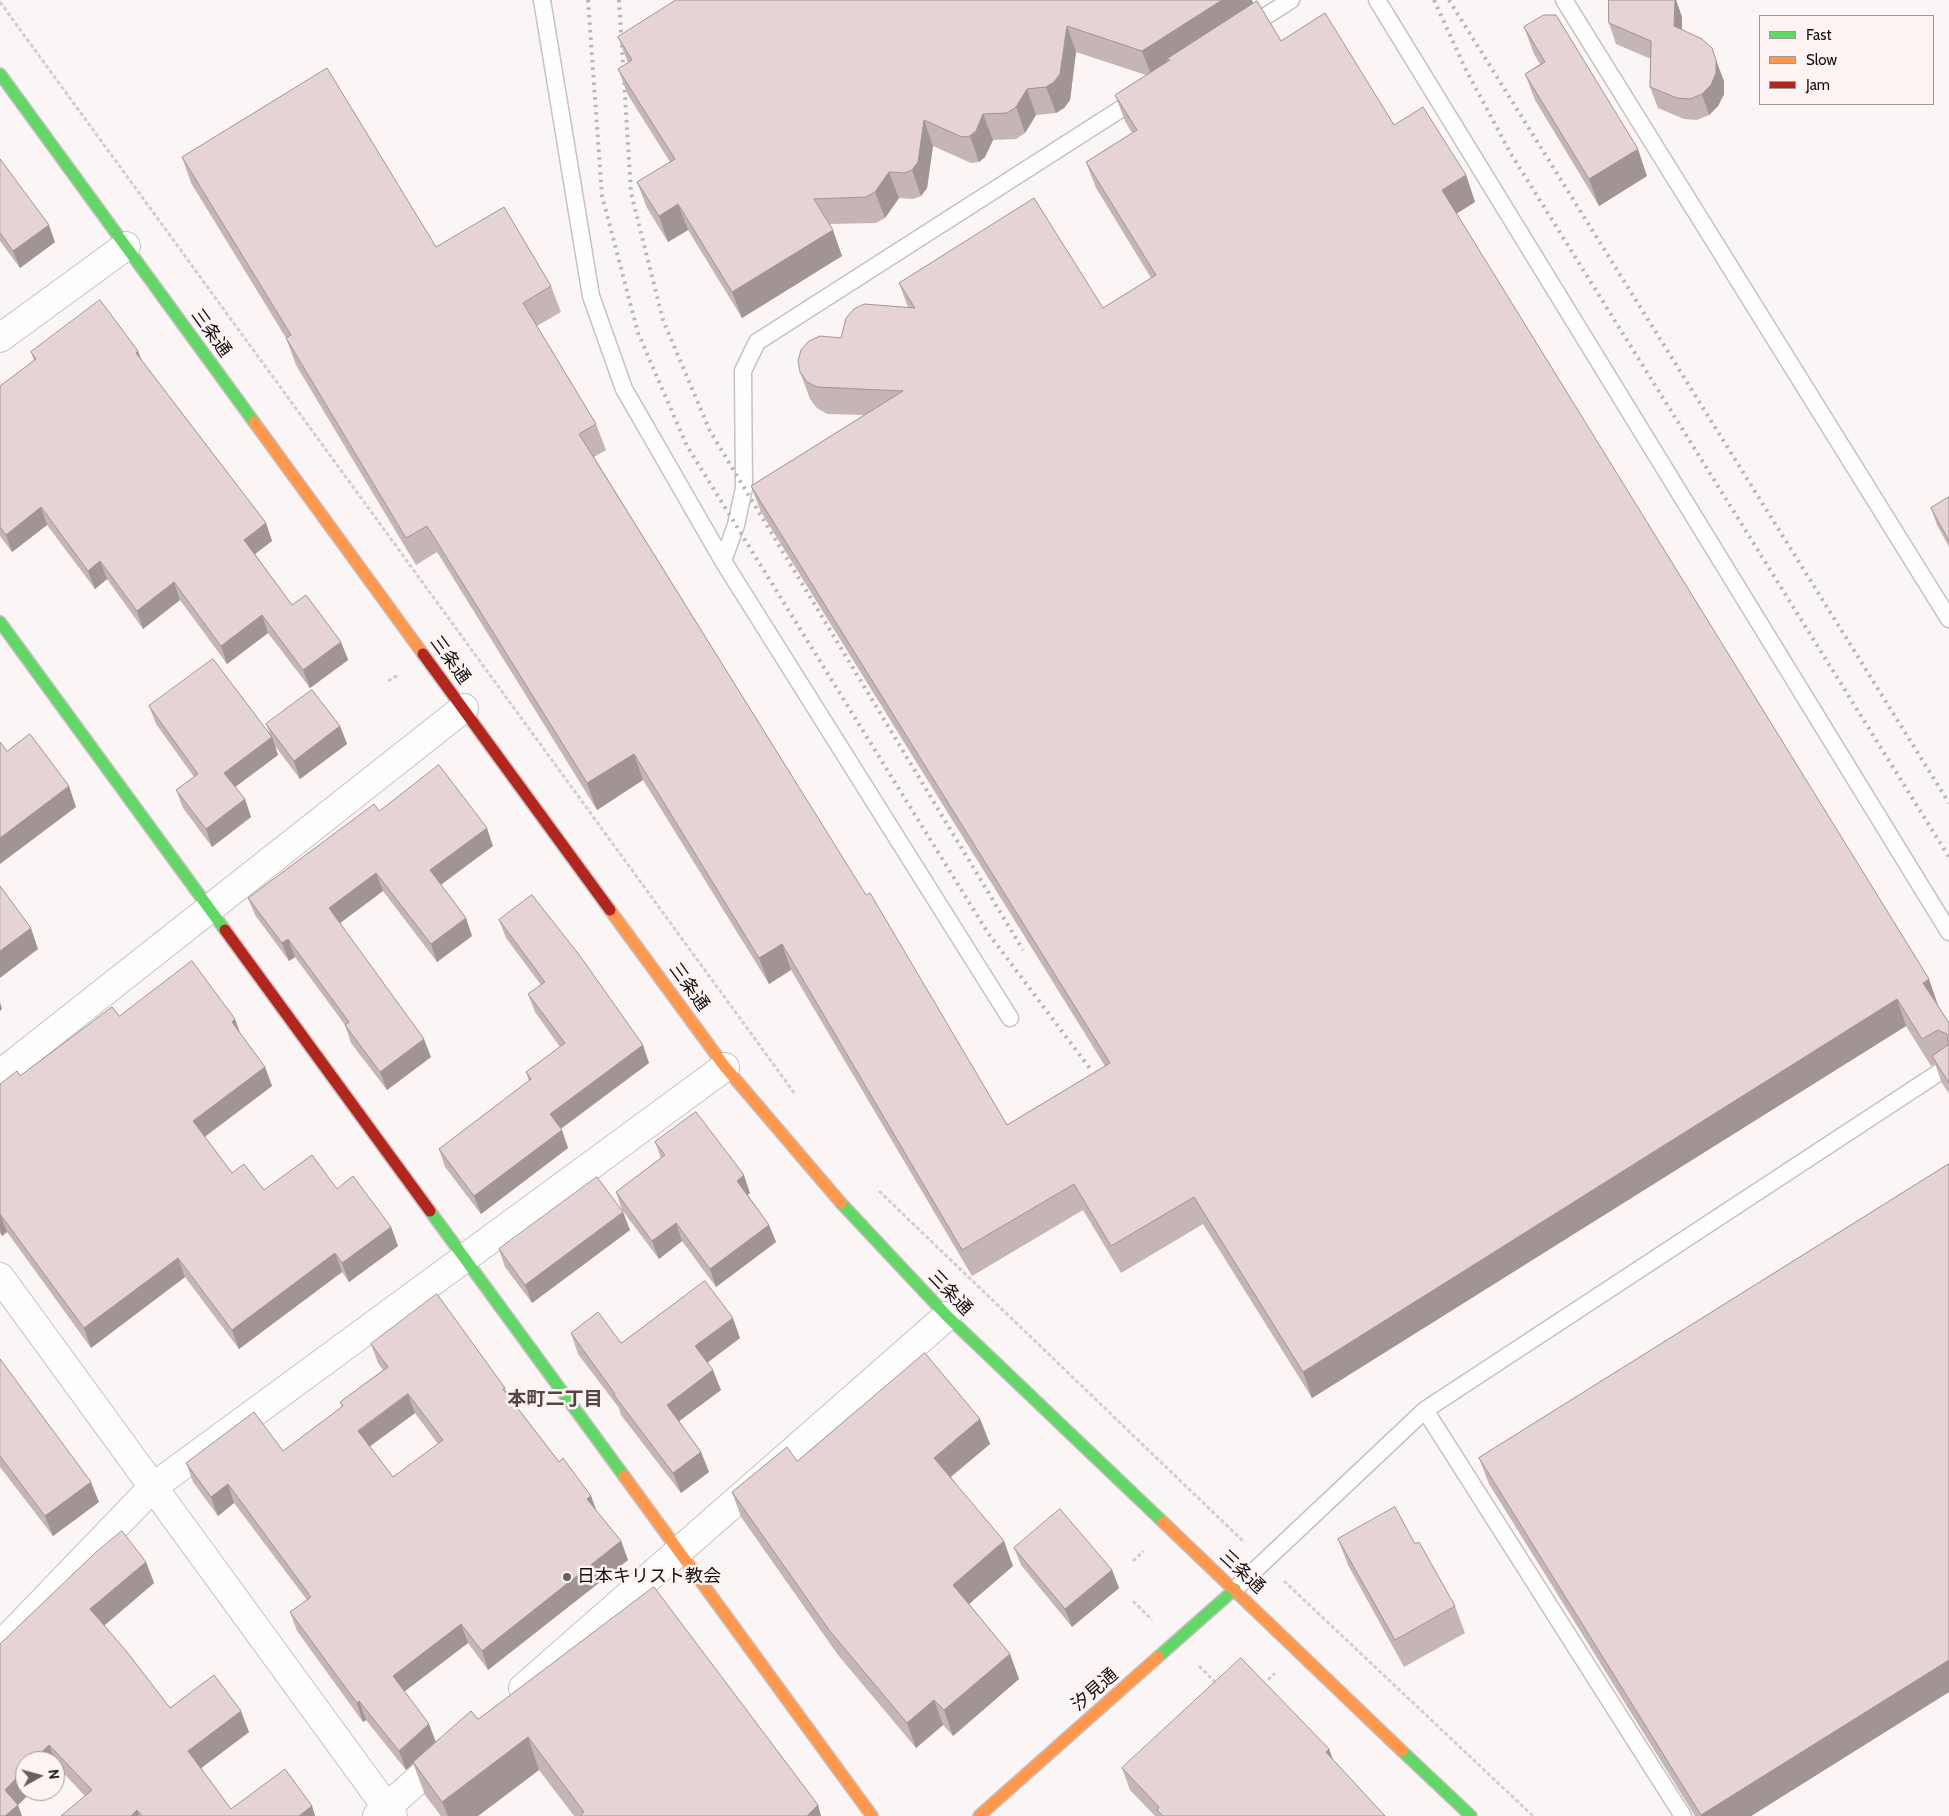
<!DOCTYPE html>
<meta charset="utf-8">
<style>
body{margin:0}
#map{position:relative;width:1949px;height:1816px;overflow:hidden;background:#fbf5f5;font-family:Cabin,sans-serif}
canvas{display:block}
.legend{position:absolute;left:1759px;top:15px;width:175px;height:90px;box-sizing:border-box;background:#fdf3f3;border:1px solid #a09898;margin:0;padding:6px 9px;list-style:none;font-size:15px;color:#151010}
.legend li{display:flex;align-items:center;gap:10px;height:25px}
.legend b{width:25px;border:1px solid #a09898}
.north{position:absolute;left:15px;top:1751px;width:50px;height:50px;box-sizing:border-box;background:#fdf3f3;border:1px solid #a09898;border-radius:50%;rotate:83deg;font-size:14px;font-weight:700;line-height:20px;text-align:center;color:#151010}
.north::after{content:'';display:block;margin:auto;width:18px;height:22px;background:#666060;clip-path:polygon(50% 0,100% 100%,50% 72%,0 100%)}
</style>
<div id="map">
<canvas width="1949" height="1816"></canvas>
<ul class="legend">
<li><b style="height:6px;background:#63d668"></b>Fast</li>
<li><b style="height:6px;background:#ff974d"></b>Slow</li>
<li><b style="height:6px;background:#b3261e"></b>Jam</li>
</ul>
<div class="north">N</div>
</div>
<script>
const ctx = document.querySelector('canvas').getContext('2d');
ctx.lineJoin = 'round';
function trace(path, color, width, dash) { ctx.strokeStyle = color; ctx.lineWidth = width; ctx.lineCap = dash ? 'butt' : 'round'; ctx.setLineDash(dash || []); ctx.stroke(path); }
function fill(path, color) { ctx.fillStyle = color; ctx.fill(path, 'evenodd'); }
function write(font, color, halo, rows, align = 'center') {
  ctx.font = font + ' Cabin,"Noto Sans JP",sans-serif'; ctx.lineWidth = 5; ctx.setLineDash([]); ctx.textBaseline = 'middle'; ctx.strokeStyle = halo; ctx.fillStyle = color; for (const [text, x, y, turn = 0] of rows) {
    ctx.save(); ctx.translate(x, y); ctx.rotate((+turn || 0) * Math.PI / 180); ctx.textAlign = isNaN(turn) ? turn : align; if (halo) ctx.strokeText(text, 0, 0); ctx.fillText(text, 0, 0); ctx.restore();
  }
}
const path = new Path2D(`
 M 0,2 L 795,1094
 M 388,681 L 398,675
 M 879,1191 L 1244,1542
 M 1133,1561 L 1144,1551
 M 1284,1581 L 1533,1816
 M 1133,1601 L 1152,1620
 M 1199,1666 L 1218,1685
 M 1268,1680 L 1275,1673`);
const lane = new Path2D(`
 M 542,0 L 591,296 L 624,389 L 723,561 L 1010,1018
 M 1377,0 L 1949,932
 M 1564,0 L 1949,619
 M 1247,28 L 1291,0
 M 723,561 L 736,525 L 744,488 L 743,371 L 757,342 L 1138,98
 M 1425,1410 L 1683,1816
 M 1235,1589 L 1425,1410 L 1949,1066`);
const street = new Path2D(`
 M 0,338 L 126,246
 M 0,1074 L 464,708
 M 0,1277 L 393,1816
 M 0,1646 L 153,1487 L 725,1067
 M 523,1688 L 947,1316
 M 377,1816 L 447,1754`);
const fast = new Path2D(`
 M 0,74 L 254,422
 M 0,622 L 225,930
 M 841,1203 L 947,1316 L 1163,1522
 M 430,1211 L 624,1476
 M 1158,1657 L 1235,1589
 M 1402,1751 L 1471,1816`);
const slow = new Path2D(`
 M 254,422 L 423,654
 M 610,910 L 725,1067 L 841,1203
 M 624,1476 L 872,1816
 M 1163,1522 L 1402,1751
 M 979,1816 L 1158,1657`);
const jam = new Path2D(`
 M 423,654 L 610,910
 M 225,930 L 430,1211`);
const rail = new Path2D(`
 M 588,0 L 602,196 L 638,333 L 687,446 L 988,933 L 1091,1070
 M 619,0 L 631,193 L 663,320 L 710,431 L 1023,950
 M 1434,0 L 1465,68 L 1511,154 L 1949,857
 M 1449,0 L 1949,803`);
const wall = new Path2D(`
 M 1609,0 L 1676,0 L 1682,17 L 1682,30 L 1724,81 L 1724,94 L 1718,106 L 1709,115 L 1697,120 L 1684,119 L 1658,108 L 1650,87 L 1651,59 L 1616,44 L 1609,23 Z
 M 1253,4 L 1281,41 L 1394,125 L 1466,175 L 1475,202 L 1456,214 L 1949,1023 L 1949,1094 L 1942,1083 L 1935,1064 L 1931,1066 L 1906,1026 L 1312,1398 L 1203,1224 L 1121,1273 L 1083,1210 L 972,1276 L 791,970 L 769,984 L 643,780 L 597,810 L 437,552 L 416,565 L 296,365 L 286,338 L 191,183 L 182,157 L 436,247 L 551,286 L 561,312 L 537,326 L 596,424 L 606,450 L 594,457 L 1007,1125 L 1105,1066 L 761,512 L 751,486 L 864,415 L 827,414 L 817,408 L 810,399 L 800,372 L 841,338 L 908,307 L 899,283 L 1103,308 L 1151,278 L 1096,188 L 1086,162 L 1132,133 L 1125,121 L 1115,95 L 1146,75 L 1076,52 L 1070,100 L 1064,108 L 1056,113 L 1036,115 L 1025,133 L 1016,139 L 993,140 L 985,157 L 979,162 L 971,163 L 933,146 L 927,188 L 921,196 L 913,199 L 899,198 L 885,218 L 876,223 L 830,224 L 842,256 L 742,318 L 688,230 L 668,242 L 647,208 L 637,182 L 670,162 L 628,95 L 618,69 L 628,63 L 618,37 Z
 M 1524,27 L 1647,176 L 1599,206 L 1535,100 L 1525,74 L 1540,64 L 1534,54 Z
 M 0,159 L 55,242 L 20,268 L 0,241 Z
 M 31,352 L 142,361 L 266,523 L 272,541 L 255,554 L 292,605 L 341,642 L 348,660 L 310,688 L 268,633 L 227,664 L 180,600 L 143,629 L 107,579 L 95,589 L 47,525 L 12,552 L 0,536 L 0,386 L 34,361 Z
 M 1949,497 L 1949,547 L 1937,525 L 1931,508 Z
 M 149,706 L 270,734 L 266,724 L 340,726 L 347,744 L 300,779 L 275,746 L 278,755 L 235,787 L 245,799 L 251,817 L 212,847 L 183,808 L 176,790 L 194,777 L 156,724 Z
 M 379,811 L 493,846 L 441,885 L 466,918 L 472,936 L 437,962 L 383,891 L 340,923 L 431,1057 L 387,1090 L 351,1043 L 345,1025 L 295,957 L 289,961 L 255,915 L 248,898 Z
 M 499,920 L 643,1045 L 649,1063 L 561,1129 L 568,1148 L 481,1214 L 445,1167 L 439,1149 L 529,1081 L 526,1072 L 560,1047 L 535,1012 L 528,994 L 541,985 L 506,938 Z
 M 119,1016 L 235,1019 L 240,1033 L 265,1067 L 272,1086 L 205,1137 L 232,1173 L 264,1190 L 337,1189 L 391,1227 L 398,1246 L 349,1282 L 342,1272 L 239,1349 L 185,1277 L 91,1348 L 7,1232 L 2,1236 L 0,1233 L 0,1084 L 20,1076 Z
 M 655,1142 L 750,1193 L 748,1195 L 769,1225 L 776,1242 L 716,1287 L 682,1241 L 659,1259 L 622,1210 L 616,1192 L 661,1158 Z
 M 1949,1164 L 1949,1692 L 1751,1816 L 1695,1816 L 1489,1484 L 1479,1458 Z
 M 630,1230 L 532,1303 L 505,1267 L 499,1249 Z
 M 571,1333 L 621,1343 L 740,1338 L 708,1362 L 721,1390 L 679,1421 L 701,1452 L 709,1472 L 681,1493 L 621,1415 L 619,1408 L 578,1354 Z
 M 371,1344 L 505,1388 L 507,1394 L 559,1462 L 591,1496 L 596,1510 L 621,1541 L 628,1560 L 488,1670 L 468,1643 L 404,1691 L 429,1724 L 436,1742 L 478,1719 L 818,1805 L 821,1816 L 574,1816 L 539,1770 L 478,1816 L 441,1816 L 425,1795 L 413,1763 L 406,1770 L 366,1720 L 363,1722 L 297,1631 L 290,1612 L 307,1600 L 234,1503 L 218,1516 L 193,1482 L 186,1463 L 283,1451 L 342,1407 L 340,1402 L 383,1370 L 378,1363 ZM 415,1413 L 438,1444 L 393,1477 L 370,1446 Z
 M 0,1359 L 99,1502 L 53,1536 L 0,1467 Z
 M 980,1419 L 990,1444 L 951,1477 L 1013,1566 L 969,1604 L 1010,1654 L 1019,1679 L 953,1736 L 943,1725 L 916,1748 L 838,1655 L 741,1517 L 732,1492 L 797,1461 Z
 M 1338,1539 L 1415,1544 L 1455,1606 L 1465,1633 L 1404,1667 L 1348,1565 Z
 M 1014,1548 L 1112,1570 L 1119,1588 L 1072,1627 L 1021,1565 Z
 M 146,1562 L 154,1583 L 104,1625 L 170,1708 L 249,1732 L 201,1768 L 231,1809 L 312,1806 L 315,1816 L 61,1816 L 85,1796 L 57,1766 L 55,1768 L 55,1761 L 25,1791 L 32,1791 L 18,1805 L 0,1816 L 0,1644 Z
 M 1329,1749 L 1333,1760 L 1385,1816 L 1155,1816 L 1130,1790 L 1122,1768 Z`);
const shadedWall = new Path2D(`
 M 1222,0 L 1252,0 L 1256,11 L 1170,60 L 1167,59 L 1169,66 L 1152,77 L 1142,51 Z
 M 1675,0 L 1676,0 L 1682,17 L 1682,47 L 1674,26 Z
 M 1067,26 L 1076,52 L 1070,100 L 1064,108 L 1056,113 L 1046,87 Z
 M 1716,60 L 1724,81 L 1724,94 L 1718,106 L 1709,115 L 1702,94 Z
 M 1027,89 L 1036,115 L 1025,133 L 1016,107 Z
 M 983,114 L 993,140 L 985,157 L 979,162 L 970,136 Z
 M 924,120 L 933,146 L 927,188 L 921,196 L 912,170 Z
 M 1638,149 L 1647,176 L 1599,206 L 1589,179 Z
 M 889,172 L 899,198 L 885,218 L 875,192 Z
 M 1466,175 L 1475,202 L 1451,217 L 1442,190 Z
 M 678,204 L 688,230 L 668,242 L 659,216 Z
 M 49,225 L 55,242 L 20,268 L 13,251 Z
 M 833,230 L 842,256 L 742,318 L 732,292 Z
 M 138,351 L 145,369 L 136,353 Z
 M 41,507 L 47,525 L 12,552 L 6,535 Z
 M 266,523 L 272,541 L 251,557 L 244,540 Z
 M 100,561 L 107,579 L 95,589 L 88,571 Z
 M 174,582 L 180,600 L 143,629 L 137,611 Z
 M 262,615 L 268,633 L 227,664 L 221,646 Z
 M 341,642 L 348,660 L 310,688 L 303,670 Z
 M 340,726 L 347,744 L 300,779 L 294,761 Z
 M 272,737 L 278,755 L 231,790 L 224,773 Z
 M 634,754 L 643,780 L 597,810 L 587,783 Z
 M 69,786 L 76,807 L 0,864 L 0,838 Z
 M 245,799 L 251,817 L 212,847 L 206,829 Z
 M 487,828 L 493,846 L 436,888 L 430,870 Z
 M 376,873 L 383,891 L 336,926 L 329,908 Z
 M 466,918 L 472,936 L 437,962 L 431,944 Z
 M 31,928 L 38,949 L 0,978 L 0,951 Z
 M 288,939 L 295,957 L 289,961 L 282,943 Z
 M 782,944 L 791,970 L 769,984 L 759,958 Z
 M 1929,979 L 1938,1005 L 1923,983 Z
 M 1897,999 L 1906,1026 L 1312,1398 L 1303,1372 Z
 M 0,1002 L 2,1009 L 0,1011 Z
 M 235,1019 L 242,1039 L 232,1022 Z
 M 424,1039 L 431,1057 L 387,1090 L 380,1072 Z
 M 643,1045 L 649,1063 L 556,1132 L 550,1114 Z
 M 265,1067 L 272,1086 L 200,1140 L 193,1121 Z
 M 562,1130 L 568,1148 L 481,1214 L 474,1196 Z
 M 744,1175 L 750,1193 L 743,1199 L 737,1181 Z
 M 623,1212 L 630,1230 L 532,1303 L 525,1285 Z
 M 0,1214 L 7,1232 L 2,1236 L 0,1230 Z
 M 676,1223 L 682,1241 L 659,1259 L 652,1241 Z
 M 769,1225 L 776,1242 L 716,1287 L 710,1269 Z
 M 391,1227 L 398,1246 L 349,1282 L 342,1263 Z
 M 335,1253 L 342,1272 L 239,1349 L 232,1330 Z
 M 178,1258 L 185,1277 L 91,1348 L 84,1328 Z
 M 733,1318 L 740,1338 L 703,1366 L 695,1346 Z
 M 713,1370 L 721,1390 L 674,1425 L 667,1405 Z
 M 408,1394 L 415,1413 L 365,1450 L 358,1431 Z
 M 980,1419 L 990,1444 L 943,1483 L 934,1458 Z
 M 701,1452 L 709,1472 L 681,1493 L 673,1473 Z
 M 91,1482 L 99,1502 L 53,1536 L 45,1516 Z
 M 228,1484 L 234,1503 L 218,1516 L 211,1497 Z
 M 591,1496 L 598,1515 L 587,1499 Z
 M 621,1541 L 628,1560 L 488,1670 L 482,1651 Z
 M 1004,1541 L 1013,1566 L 962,1610 L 953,1585 Z
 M 146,1562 L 154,1583 L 98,1631 L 90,1609 Z
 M 1112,1570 L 1119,1588 L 1072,1627 L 1065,1609 Z
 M 461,1624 L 468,1643 L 400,1695 L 393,1676 Z
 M 1010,1654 L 1019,1679 L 953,1736 L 944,1710 Z
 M 1949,1660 L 1949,1692 L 1751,1816 L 1702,1816 L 1701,1815 Z
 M 934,1700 L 943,1725 L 916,1748 L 907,1723 Z
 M 359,1701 L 366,1720 L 363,1722 L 357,1703 Z
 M 241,1711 L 249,1732 L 196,1772 L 188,1751 Z
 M 429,1724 L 436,1743 L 406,1770 L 399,1751 Z
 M 528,1737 L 539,1770 L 478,1816 L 448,1816 L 442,1802 Z
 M 49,1745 L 57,1766 L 55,1768 L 55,1761 L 33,1761 Z
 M 1329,1749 L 1337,1771 L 1326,1752 Z
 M 25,1769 L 25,1791 L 32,1791 L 18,1805 L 22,1816 L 5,1816 L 5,1790 Z
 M 818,1805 L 821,1816 L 807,1816 Z
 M 312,1806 L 315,1816 L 299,1816 Z
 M 137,1810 L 139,1816 L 131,1816 Z`);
const building = new Path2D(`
 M 676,0 L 1222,0 L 1142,51 L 1067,26 L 1060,74 L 1054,82 L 1046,87 L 1027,89 L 1016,107 L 1007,113 L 983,114 L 976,131 L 970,136 L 962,137 L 924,120 L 918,162 L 912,170 L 904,173 L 889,172 L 875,192 L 866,197 L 814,199 L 833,230 L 732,292 L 678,204 L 659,216 L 637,182 L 675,159 L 618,69 L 632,60 L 618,37 Z
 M 1609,0 L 1675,0 L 1674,26 L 1702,39 L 1712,48 L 1716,60 L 1716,73 L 1711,85 L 1702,94 L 1690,99 L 1677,98 L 1650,87 L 1651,41 L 1609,23 Z
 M 1257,1 L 1281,41 L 1325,13 L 1394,125 L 1423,107 L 1466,175 L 1442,190 L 1929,979 L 1923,983 L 1949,1023 L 1949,1083 L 1932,1056 L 1948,1045 L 1947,1034 L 1938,1030 L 1922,1039 L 1897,999 L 1303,1372 L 1194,1197 L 1111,1246 L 1074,1184 L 962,1250 L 782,944 L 759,958 L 634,754 L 587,783 L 427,526 L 406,538 L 286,338 L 291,335 L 182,157 L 327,68 L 436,247 L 504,207 L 551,286 L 523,303 L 596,424 L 579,434 L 866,895 L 870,893 L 1007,1125 L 1110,1063 L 751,486 L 903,391 L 817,387 L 807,382 L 800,372 L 798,361 L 801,350 L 809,341 L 820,336 L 841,338 L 846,318 L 854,309 L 864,304 L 915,308 L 899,283 L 1034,198 L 1103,308 L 1156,275 L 1086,162 L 1137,130 L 1115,95 L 1170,60 L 1167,59 Z
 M 1544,15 L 1556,15 L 1638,149 L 1589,179 L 1525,74 L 1545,62 L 1524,27 Z
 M 0,159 L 49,225 L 13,251 L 0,233 Z
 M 100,300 L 138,351 L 136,353 L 266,523 L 244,540 L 292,605 L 306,595 L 341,642 L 303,670 L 262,615 L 221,646 L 174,582 L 137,611 L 100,561 L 88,571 L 41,507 L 6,535 L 0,527 L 0,386 L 36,359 L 31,352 Z
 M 1949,497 L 1949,541 L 1931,508 Z
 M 213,659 L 272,737 L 224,773 L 245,799 L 206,829 L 176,790 L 198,774 L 149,706 Z
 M 312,690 L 340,726 L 294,761 L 266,724 Z
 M 30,734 L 69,786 L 0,838 L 0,742 L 7,751 Z
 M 439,765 L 487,828 L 430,870 L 466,918 L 431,944 L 376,873 L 329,908 L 424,1039 L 380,1072 L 345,1025 L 349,1022 L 288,939 L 282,943 L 248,898 L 374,804 L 379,811 Z
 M 0,886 L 31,928 L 0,951 Z
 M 532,895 L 580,956 L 643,1045 L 550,1114 L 562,1130 L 474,1196 L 439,1149 L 531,1079 L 526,1072 L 565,1043 L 528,994 L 545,982 L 499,920 Z
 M 192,961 L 235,1019 L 232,1022 L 265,1067 L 193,1121 L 232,1173 L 244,1164 L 264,1190 L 312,1155 L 337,1189 L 353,1176 L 391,1227 L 342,1263 L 335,1253 L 232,1330 L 178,1258 L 84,1328 L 0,1214 L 0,1084 L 17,1071 L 20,1076 L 112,1007 L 119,1016 Z
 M 696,1112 L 744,1175 L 737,1181 L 769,1225 L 710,1269 L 676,1223 L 652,1241 L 616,1192 L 665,1155 L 655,1142 Z
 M 1949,1164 L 1949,1660 L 1701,1815 L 1479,1458 Z
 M 597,1177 L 623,1212 L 525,1285 L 499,1249 Z
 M 705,1281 L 733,1318 L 695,1346 L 713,1370 L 667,1405 L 701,1452 L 673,1473 L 614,1395 L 615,1394 L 571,1333 L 598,1312 L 621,1343 Z
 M 437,1294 L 505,1388 L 503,1389 L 559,1462 L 563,1458 L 591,1496 L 587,1499 L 621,1541 L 482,1651 L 461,1624 L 393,1676 L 429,1724 L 399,1751 L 359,1701 L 357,1703 L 290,1612 L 311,1597 L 228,1484 L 211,1497 L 186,1463 L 254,1412 L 283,1451 L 343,1406 L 340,1402 L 388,1367 L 371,1344 ZM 408,1394 L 443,1440 L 393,1477 L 358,1431 Z
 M 925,1353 L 980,1419 L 934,1458 L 1004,1541 L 953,1585 L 1010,1654 L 944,1710 L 934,1700 L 907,1723 L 829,1630 L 732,1492 L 787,1447 L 797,1461 Z
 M 0,1359 L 91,1482 L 45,1516 L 0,1456 Z
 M 1395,1507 L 1415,1544 L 1419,1542 L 1455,1606 L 1395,1640 L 1338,1539 Z
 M 1060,1509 L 1112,1570 L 1065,1609 L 1014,1548 Z
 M 122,1531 L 146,1562 L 90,1609 L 127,1652 L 170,1708 L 214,1675 L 241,1711 L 188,1751 L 231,1809 L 285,1769 L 312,1806 L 299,1816 L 142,1816 L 137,1810 L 131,1816 L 61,1816 L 92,1790 L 49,1745 L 33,1761 L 25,1761 L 25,1769 L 5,1790 L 18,1805 L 5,1816 L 0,1816 L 0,1644 L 95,1553 Z
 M 654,1587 L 818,1805 L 807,1816 L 580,1816 L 584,1812 L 528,1737 L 442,1802 L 413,1762 L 471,1711 L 478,1719 Z
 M 1241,1658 L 1329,1749 L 1326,1752 L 1385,1816 L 1163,1816 L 1157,1810 L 1159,1807 L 1122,1768 Z`);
const markers = [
 [567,1577,5,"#666060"]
];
const streetNames = [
 ["三条通",211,333,54],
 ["三条通",450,660,54],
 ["三条通",689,987,54],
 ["三条通",950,1293,46],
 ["三条通",1242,1572,43],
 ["汐見通",1095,1690,-41]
];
const poiNames = [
 ["日本キリスト教会",577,1577]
];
const neighbourhoodNames = [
 ["本町二丁目",555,1399]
];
trace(lane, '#c7c1c1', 19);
trace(street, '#c7c1c1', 30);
trace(fast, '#c7c1c1', 14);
trace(slow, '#c7c1c1', 14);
trace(jam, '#c7c1c1', 14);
trace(path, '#d1d0d0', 3, [4, 2.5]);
trace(lane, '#fefefe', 16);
trace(street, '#fefefe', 28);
trace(fast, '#63d668', 11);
trace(slow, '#ff974d', 11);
trace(jam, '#b3261e', 11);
trace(rail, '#b8b7b7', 4, [2.5, 5]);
fill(wall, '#c6b5b6');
fill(shadedWall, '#a19494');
fill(building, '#e6d3d4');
trace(building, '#a19494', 1);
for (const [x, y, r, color] of markers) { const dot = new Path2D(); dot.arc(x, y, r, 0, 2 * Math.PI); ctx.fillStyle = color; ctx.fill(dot); trace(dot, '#fdf3f3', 2); }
write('18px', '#151010', '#fdf3f3', streetNames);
write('18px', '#151010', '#fdf3f3', poiNames, 'left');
write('bold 19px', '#534545', '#fdf3f3', neighbourhoodNames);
</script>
